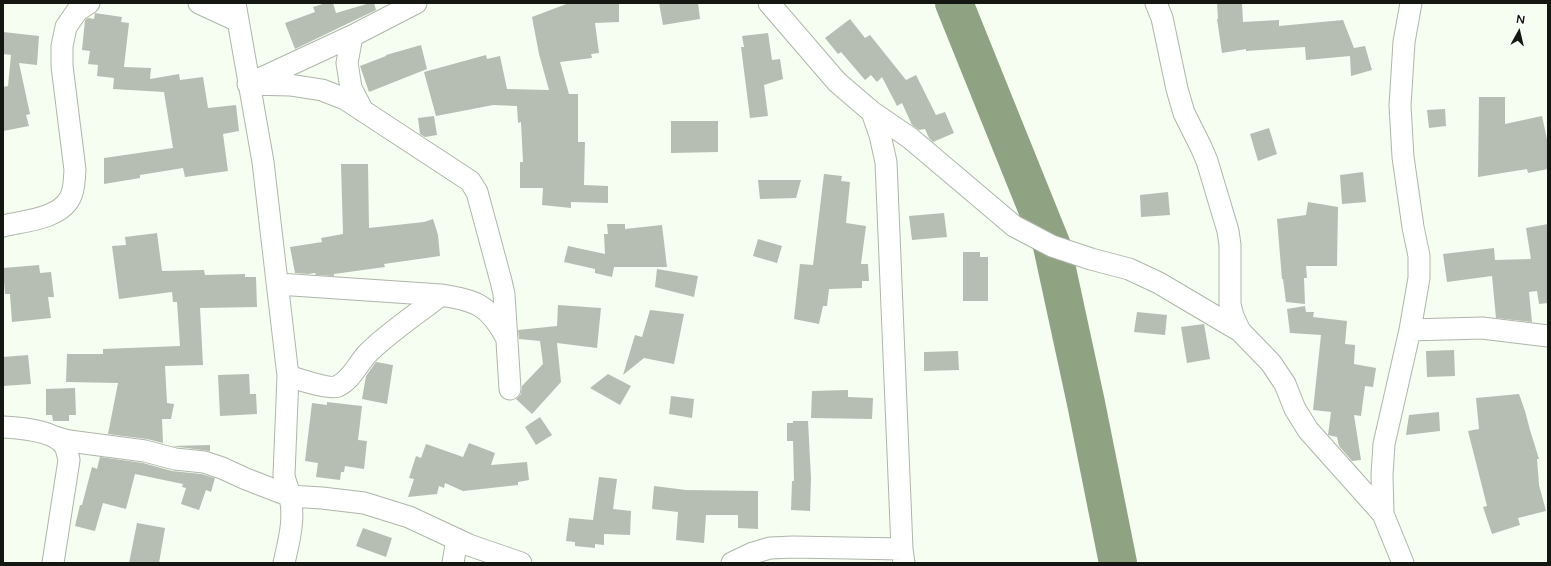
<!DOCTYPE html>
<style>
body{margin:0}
#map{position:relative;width:1551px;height:566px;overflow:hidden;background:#f6fef1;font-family:"Varela Round",sans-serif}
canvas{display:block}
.frame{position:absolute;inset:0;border:4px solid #141712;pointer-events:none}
.north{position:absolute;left:1499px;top:12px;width:40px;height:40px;-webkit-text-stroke:3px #fff;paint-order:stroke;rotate:8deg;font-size:11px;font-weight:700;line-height:16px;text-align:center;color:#141712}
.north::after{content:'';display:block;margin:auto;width:14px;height:18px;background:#141712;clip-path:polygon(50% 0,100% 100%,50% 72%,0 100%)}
</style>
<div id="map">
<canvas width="1551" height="566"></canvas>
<div class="frame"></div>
<div class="north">N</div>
</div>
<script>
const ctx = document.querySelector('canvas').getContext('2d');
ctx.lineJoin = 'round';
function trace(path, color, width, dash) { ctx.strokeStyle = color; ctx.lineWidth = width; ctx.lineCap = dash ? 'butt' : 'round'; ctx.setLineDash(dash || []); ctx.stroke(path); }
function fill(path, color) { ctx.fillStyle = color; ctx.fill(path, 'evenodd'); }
const river = new Path2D(`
 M 954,3 L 1052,246 L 1086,403 L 1118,563`);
const building = new Path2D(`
 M 326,3 L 333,3 L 336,13 L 370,3 L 374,3 L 376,10 L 295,49 L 285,23 L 315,12 L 313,7 Z
 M 569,3 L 619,3 L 619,22 L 595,23 L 599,53 L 591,54 L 592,58 L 560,62 L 569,94 L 578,94 L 578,142 L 585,142 L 584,185 L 608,186 L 608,203 L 571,202 L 571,208 L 542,205 L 543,188 L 520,188 L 520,162 L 523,162 L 521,122 L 518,123 L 517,106 L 493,105 L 436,116 L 424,72 L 486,55 L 487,59 L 500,56 L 507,89 L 549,90 L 539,54 L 532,17 Z
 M 659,3 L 698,3 L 700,19 L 663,25 Z
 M 1217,3 L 1242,3 L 1243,22 L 1279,20 L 1279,26 L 1343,20 L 1354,48 L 1365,46 L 1372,70 L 1351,76 L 1350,56 L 1306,60 L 1305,47 L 1246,51 L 1246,49 L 1222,53 L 1217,19 L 1218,19 Z
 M 95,13 L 122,17 L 121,22 L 129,23 L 124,67 L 151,68 L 150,79 L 179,74 L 180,80 L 203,77 L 208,108 L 236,105 L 239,131 L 223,134 L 228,171 L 185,177 L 183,168 L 140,175 L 140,178 L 104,184 L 104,158 L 173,148 L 164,92 L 113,89 L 114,78 L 97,76 L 98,65 L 88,64 L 90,51 L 82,50 L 85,20 L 88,18 L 94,19 Z
 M 850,19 L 865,38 L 870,35 L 906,80 L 916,75 L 936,115 L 945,112 L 954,133 L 933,142 L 929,138 L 925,129 L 919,130 L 912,125 L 902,103 L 897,106 L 882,77 L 877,82 L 871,75 L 865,80 L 841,52 L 838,54 L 825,38 Z
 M 3,32 L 39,36 L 37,65 L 19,63 L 30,114 L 26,115 L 29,126 L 3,131 L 3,87 L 8,86 L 11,55 L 3,54 Z
 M 768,33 L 772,60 L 780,59 L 783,79 L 764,85 L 768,116 L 750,118 L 741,47 L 744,47 L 742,36 Z
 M 421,45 L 427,69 L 369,92 L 360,66 L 386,56 L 386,55 Z
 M 1479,97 L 1505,97 L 1505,124 L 1542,116 L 1548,144 L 1548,169 L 1528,173 L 1527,169 L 1478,177 Z
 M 1445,109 L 1446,126 L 1429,128 L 1427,110 Z
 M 434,116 L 437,135 L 425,137 L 420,134 L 418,118 Z
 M 671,121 L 718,121 L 718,152 L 671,153 Z
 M 1269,128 L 1277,154 L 1258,161 L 1250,134 Z
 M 341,164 L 368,164 L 369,228 L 424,222 L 433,219 L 438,235 L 440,256 L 384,264 L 385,267 L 334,274 L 334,276 L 316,275 L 315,273 L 308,274 L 295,273 L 290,247 L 322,242 L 321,238 L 343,234 Z
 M 1363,172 L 1366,202 L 1342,204 L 1340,175 Z
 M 824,174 L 842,176 L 841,181 L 850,182 L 846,223 L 866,226 L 861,264 L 868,264 L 869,281 L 862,281 L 862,288 L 829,289 L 827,306 L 823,306 L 819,324 L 794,319 L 800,264 L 813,265 Z
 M 758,180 L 801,180 L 796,198 L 760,199 Z
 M 1168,192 L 1170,215 L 1141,217 L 1140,195 Z
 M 1308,202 L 1338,207 L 1337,266 L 1306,266 L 1307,278 L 1304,278 L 1305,304 L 1286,302 L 1283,279 L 1282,279 L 1277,219 L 1306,215 Z
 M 944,213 L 947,237 L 912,240 L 909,216 Z
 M 607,224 L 625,224 L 625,229 L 662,225 L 667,267 L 614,267 L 612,277 L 595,273 L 595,269 L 564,262 L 568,246 L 605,254 L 604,234 L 608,234 Z
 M 1548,224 L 1548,303 L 1539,304 L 1537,291 L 1529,292 L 1532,322 L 1496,318 L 1492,276 L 1447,282 L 1443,254 L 1494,248 L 1495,260 L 1531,259 L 1526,228 Z
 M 157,233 L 162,271 L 204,270 L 205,275 L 245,274 L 245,277 L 256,277 L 257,307 L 200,308 L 203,365 L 165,366 L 167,403 L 174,404 L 171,419 L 162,419 L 163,443 L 147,439 L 108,434 L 118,383 L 66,382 L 67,354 L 103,354 L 103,349 L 180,346 L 177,302 L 173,302 L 172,292 L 119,299 L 112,246 L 126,245 L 125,237 Z
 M 758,239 L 782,246 L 777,263 L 753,256 Z
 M 963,252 L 980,252 L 980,257 L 988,257 L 988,301 L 963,301 Z
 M 39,265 L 40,273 L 51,272 L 54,297 L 48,297 L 51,318 L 12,322 L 10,294 L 5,294 L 3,268 Z
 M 657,269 L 698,276 L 694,297 L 655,287 Z
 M 558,305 L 601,308 L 597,348 L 557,343 L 561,382 L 532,414 L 516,399 L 521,394 L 522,386 L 543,364 L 540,341 L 519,339 L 518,330 L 557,326 Z
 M 1305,306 L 1306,312 L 1314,312 L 1313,317 L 1347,321 L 1345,344 L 1355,345 L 1354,364 L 1376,368 L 1373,387 L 1365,386 L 1361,416 L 1354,415 L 1361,460 L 1352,461 L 1339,446 L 1337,437 L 1328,435 L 1331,412 L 1313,410 L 1321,335 L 1290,333 L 1287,309 Z
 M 650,310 L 684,314 L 674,364 L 644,358 L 623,375 L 635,335 L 642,337 Z
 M 1137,312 L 1167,315 L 1165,335 L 1134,332 Z
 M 1204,324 L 1210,359 L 1187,363 L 1181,327 Z
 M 1454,350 L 1455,376 L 1427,377 L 1426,351 Z
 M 958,351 L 959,370 L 924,371 L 924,352 Z
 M 28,355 L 31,384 L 3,386 L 3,357 Z
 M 376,362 L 393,365 L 387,404 L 362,399 L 366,376 Z
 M 249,374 L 250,394 L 256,394 L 257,414 L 220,416 L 218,375 Z
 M 608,374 L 631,386 L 620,405 L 590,388 Z
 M 75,388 L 76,415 L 69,415 L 69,421 L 53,421 L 52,415 L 46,415 L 46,389 Z
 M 848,390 L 848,397 L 873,398 L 872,419 L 811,418 L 812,391 Z
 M 1519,394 L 1525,411 L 1530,430 L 1539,459 L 1537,459 L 1539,485 L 1546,511 L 1518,518 L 1520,525 L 1492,534 L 1483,507 L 1487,506 L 1468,431 L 1479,429 L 1476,398 Z
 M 671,396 L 694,399 L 692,418 L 669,414 Z
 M 327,402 L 362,406 L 358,440 L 367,441 L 364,469 L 345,466 L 344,472 L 341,472 L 340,480 L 316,477 L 318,463 L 305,461 L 312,403 L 327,405 Z
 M 1439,412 L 1440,431 L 1406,435 L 1409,415 Z
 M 540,417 L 552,435 L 536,445 L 525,427 Z
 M 793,421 L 808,421 L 811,478 L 810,511 L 791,510 L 792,481 L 794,481 L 793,441 L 787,441 L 787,423 L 793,423 Z
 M 469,443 L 495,453 L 491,465 L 527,462 L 529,480 L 518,482 L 518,485 L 463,491 L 445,483 L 444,488 L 439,486 L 437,494 L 408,497 L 414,479 L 409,478 L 416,456 L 421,458 L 426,444 L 463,457 Z
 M 210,445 L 210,451 L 171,446 Z
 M 100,457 L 143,463 L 172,471 L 201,474 L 215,478 L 211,492 L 206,490 L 199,510 L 181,504 L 186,488 L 182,487 L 183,484 L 135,474 L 126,509 L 103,503 L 95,531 L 75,526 L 80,505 L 82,505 L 92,467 L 97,469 Z
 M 599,477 L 617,479 L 613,509 L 631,511 L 630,535 L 604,534 L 604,545 L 595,544 L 595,548 L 575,546 L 575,542 L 566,541 L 569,518 L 593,520 Z
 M 654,486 L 686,490 L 758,491 L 758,529 L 738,528 L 738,515 L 706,515 L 704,543 L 676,540 L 678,512 L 652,509 Z
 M 137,523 L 165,528 L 159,563 L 129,563 Z
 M 363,528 L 392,538 L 386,557 L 356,546 Z`);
const street = new Path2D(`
 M 199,3 L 238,21
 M 235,3 L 263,162 L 288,376 L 284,475 C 285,483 289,489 290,497 C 295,519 289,541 284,563
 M 769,3 L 837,82 L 872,112 L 880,135 L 886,162 L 902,549 L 904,563
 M 1156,3 L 1162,18 L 1177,89 L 1184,113 L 1201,147 L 1207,161 L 1228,231 L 1230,245 L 1230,304 L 1233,316 L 1240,331
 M 352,36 L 347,63 L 351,88 L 363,111
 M 253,82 L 352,36 L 416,3
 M 248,84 L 290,85 L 322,90 L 345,99 L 470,181 L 477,192 L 501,281 L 504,294 L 510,389
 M 872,112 L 910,138 L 1014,226 L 1052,246 L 1091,259 L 1129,269 L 1159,283 L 1240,331 L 1271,363 L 1285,384 L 1295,409 L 1308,430 L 1383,514
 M 3,226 C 24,221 59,219 70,198 C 75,189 74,179 75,170 L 62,66 L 62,46 L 66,27 L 77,11 L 89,3
 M 278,284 L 441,295 C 475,300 489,305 506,337
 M 1410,330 L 1482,328 L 1548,336
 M 288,376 C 298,379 330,390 338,386 C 351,380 358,364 367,354 C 389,332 417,314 441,295
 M 3,427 C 20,428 57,430 66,448 C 67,452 68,456 69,460 L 53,563
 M 55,437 L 69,441 L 145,451 L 175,459 L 204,462 L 222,468 L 246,479 L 290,496 L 322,498 L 364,503 L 409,517 L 469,545 L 521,563
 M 453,563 L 457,539
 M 732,563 L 753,553 L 770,548 L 793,547 L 902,549
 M 1403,563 L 1383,514 L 1382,475 L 1384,444 L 1410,330 L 1419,278 L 1419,256 L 1413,227 L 1403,157 L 1400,106 L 1404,42 L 1411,3`);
trace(river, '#8fa281', 38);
fill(building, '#b6bdb2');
trace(street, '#aeb5aa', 23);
trace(street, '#fff', 21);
</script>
